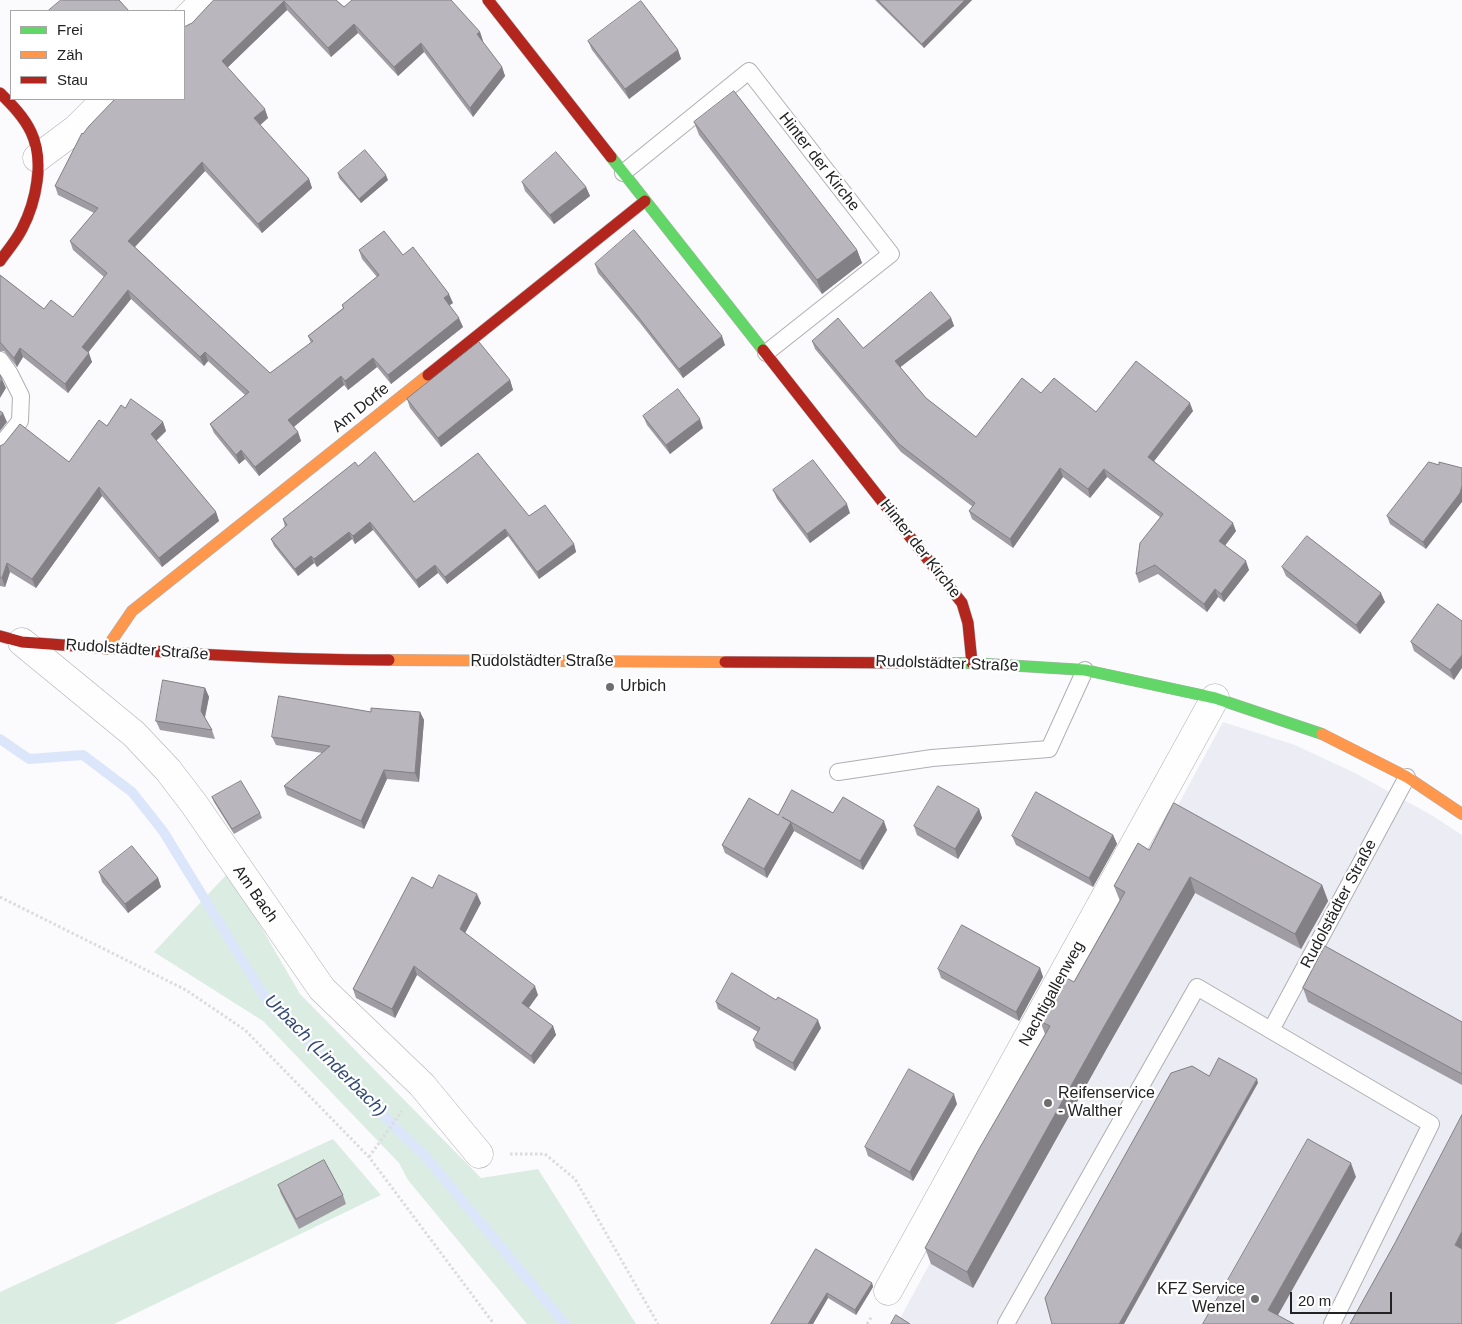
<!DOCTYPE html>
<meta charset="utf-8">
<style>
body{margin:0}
#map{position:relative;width:1462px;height:1324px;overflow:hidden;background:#fbfbfe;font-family:Arial,sans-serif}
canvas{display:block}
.legend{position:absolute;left:10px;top:10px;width:175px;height:90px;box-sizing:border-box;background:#fff;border:1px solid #a7a7a7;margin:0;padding:6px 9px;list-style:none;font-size:15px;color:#222224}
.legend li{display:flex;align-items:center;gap:10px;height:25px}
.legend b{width:25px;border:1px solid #a7a7a7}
.scale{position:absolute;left:1290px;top:1292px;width:102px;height:22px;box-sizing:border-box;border:2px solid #222224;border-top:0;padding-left:6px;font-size:15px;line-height:18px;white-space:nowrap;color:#222224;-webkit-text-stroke:4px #fff;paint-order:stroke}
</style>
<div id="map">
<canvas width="1462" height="1324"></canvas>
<ul class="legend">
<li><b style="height:6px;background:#63d668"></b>Frei</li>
<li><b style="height:6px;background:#ff974d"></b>Zäh</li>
<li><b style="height:6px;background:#b3261e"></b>Stau</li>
</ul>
<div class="scale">20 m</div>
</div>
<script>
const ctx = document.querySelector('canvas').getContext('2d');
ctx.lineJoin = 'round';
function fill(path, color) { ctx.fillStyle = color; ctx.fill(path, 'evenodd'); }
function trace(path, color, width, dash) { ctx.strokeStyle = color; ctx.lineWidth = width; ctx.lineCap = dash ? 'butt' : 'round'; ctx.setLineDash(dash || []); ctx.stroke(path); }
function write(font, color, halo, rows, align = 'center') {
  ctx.font = font + ' Arial,sans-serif'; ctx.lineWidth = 4.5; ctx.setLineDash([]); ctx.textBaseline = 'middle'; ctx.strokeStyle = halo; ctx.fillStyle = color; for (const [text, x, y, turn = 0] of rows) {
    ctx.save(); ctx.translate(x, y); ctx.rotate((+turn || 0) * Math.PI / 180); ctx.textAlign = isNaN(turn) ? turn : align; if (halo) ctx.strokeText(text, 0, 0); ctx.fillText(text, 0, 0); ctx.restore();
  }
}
const built = new Path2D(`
 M 1223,722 L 1295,745 L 1355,773 L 1433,816 L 1462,835 L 1462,1324 L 897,1324 Z`);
const green = new Path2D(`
 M 229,872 L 300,994 L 481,1178 L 538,1169 L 636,1324 L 527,1324 L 408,1180 L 399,1163 L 263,1021 L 154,952 Z
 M 333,1139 L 381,1195 L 114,1324 L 0,1324 L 0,1292 Z`);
const stream = new Path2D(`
 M 0,739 L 29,759 L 83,755 L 132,792 L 163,831 L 269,1004 L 426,1157 L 565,1324`);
const path = new Path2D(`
 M 0,897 L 186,990 L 245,1030 L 369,1157 L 494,1324
 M 510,1154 L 545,1154 L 575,1179 L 658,1324
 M 369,1157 L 402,1111
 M 867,1324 L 872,1316`);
const lane = new Path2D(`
 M 623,173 L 749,71 L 891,254 L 766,353
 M 0,360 L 10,374 L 21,396 L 20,421 L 0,446
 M 838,772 L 932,758 L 1049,749 L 1085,670
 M 1271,1030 L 1407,777
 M 1006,1324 L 1197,987 L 1431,1124 L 1332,1324`);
const street = new Path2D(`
 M 184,21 L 205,0
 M 37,158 L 76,129 L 106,99
 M 22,642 L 134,734 L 168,770 L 194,804 L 322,989 L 422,1085 L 479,1154
 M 888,1291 L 1215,698`);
const fast = new Path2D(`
 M 611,157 L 763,350
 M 937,663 L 972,663 L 1085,670 L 1215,698 L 1322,734`);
const slow = new Path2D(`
 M 106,649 L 132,611 L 428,375
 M 389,660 L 725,662
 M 1322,734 L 1407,777 L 1462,814`);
const jam = new Path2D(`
 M 488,0 L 611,157
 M 0,93 C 12,105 24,117 31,132 C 45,161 36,202 22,229 C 16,241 7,251 0,261
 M 763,350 L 962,603 L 968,623 L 972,663
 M 428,375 L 645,201
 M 0,636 L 22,642 C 144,651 266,660 389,660
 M 725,662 L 937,663`);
const wall = new Path2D(`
 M 336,0 L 344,7 L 480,32 L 483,41 L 482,42 L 502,67 L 505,76 L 473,117 L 424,52 L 398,76 L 358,33 L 331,57 L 287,10 L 227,68 L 268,118 L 260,125 L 309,179 L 312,188 L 262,233 L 205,171 L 135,247 L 270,373 L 311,343 L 308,336 L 343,308 L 342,305 L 377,277 L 362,259 L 359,250 L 403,255 L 453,303 L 449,305 L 463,327 L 391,384 L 377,367 L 348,390 L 344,385 L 294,427 L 298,432 L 301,441 L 259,476 L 245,459 L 239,464 L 214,433 L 210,424 L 245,395 L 208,361 L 204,366 L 131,299 L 88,353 L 92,362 L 68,393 L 23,357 L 17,367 L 4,351 L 0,351 L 0,275 L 44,309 L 73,317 L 104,277 L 73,250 L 70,241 L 94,213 L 58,195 L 55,186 L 83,134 L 114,101 L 185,27 L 192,23 L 213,2 Z
 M 875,0 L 972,0 L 924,48 Z
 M 588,41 L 678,50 L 681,59 L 629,99 L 592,50 Z
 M 694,122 L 857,250 L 862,263 L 822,294 L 699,135 Z
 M 338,173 L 388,180 L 361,203 L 339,178 Z
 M 522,182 L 586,187 L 590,196 L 554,224 L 525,191 Z
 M 595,264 L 725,345 L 683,378 L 640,323 L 598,273 Z
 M 951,318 L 954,326 L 900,367 L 926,398 L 976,437 L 1041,393 L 1096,412 L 1193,411 L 1154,461 L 1236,531 L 1225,546 L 1249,570 L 1224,602 L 1218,597 L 1207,612 L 1158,574 L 1139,583 L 1136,574 L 1160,517 L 1107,477 L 1090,498 L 1063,477 L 1013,548 L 972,519 L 969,511 L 973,507 L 901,452 L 815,349 L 812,341 L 863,348 Z
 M 510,380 L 513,390 L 441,447 L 410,408 L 407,399 Z
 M 125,408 L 163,422 L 166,431 L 156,440 L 216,512 L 219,521 L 162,567 L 102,496 L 36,588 L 10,572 L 5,587 L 0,586 L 0,446 L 69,462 Z
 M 643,416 L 703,428 L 670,454 L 647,425 Z
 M 1429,462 L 1426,549 L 1390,524 L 1387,516 Z
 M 358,466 L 414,502 L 529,516 L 574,544 L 576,552 L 539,579 L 508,536 L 447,584 L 438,573 L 419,588 L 373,530 L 355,544 L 352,539 L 317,567 L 314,563 L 298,576 L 274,546 L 271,539 L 285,527 L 283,519 Z
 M 773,490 L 850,513 L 810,543 L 777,499 Z
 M 1282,567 L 1385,602 L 1360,634 L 1286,576 Z
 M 1438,604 L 1454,680 L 1414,651 L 1411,642 Z
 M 205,688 L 209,697 L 205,718 L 212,730 L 215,739 L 160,730 L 156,721 Z
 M 371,712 L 420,712 L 424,720 L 419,782 L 387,779 L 364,829 L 287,795 L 284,786 L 322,753 L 276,745 L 272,737 Z
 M 212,797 L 260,813 L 262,818 L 234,834 L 214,802 Z
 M 979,809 L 982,818 L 958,859 L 917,835 L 914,826 Z
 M 833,813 L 887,830 L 863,870 L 794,831 L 767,878 L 725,853 L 722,845 L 778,815 Z
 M 1113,835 L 1117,844 L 1093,887 L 1016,845 L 1012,836 Z
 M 1149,850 L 1322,885 L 1328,901 L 1301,949 L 1195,893 L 1111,1041 L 973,1288 L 931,1264 L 925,1248 L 1045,1034 L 1040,1021 L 1074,982 L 1120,901 L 1114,886 Z
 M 99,872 L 158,878 L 161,887 L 128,913 L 102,882 Z
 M 432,888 L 481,903 L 465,933 L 538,995 L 529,1008 L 553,1026 L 556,1035 L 534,1064 L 417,975 L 395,1018 L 356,998 L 353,989 Z
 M 1040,968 L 1043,977 L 1019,1021 L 941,978 L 938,969 Z
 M 1303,988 L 1462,1022 L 1462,1085 L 1308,1002 Z
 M 716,1002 L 821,1028 L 795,1071 L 756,1048 L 753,1040 L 758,1032 L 718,1009 Z
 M 957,1104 L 913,1181 L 868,1156 L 865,1147 Z
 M 278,1185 L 343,1195 L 346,1204 L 299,1229 L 281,1194 Z
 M 816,1249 L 872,1283 L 873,1287 L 856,1315 L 828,1298 L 813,1324 L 771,1324 Z`);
const shadedWall = new Path2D(`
 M 965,0 L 972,0 L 924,48 L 922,44 Z
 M 284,1 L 287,10 L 225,70 L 222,61 Z
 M 354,24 L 358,33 L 331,57 L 328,48 Z
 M 480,32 L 483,41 L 480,43 L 477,34 Z
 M 421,43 L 424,52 L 398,76 L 394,67 Z
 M 678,50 L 681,59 L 629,99 L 625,89 Z
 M 502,67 L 505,76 L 473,117 L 470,108 Z
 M 265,109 L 268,118 L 258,127 L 254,118 Z
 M 202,162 L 205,171 L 132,250 L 128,241 Z
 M 386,175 L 388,180 L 361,203 L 359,199 Z
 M 309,179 L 312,188 L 262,233 L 258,224 Z
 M 586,187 L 590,196 L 554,224 L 550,215 Z
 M 857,250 L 862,263 L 822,294 L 817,280 Z
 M 128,290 L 131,299 L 85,356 L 82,347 Z
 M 449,294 L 453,303 L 447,307 L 444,298 Z
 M 459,318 L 463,327 L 391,384 L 388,375 Z
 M 951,318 L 954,326 L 898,369 L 895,361 Z
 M 722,336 L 725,345 L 683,378 L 679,369 Z
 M 20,348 L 23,357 L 17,367 L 14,358 Z
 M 205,352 L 208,361 L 204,366 L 200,357 Z
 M 89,353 L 92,362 L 68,393 L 65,384 Z
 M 373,358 L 377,367 L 348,390 L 345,381 Z
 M 341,376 L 344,385 L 291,429 L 288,420 Z
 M 2,379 L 6,388 L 0,398 L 0,383 Z
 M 510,380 L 513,390 L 441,447 L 438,438 Z
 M 1190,403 L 1193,411 L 1151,465 L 1148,457 Z
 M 3,413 L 7,422 L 0,431 L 0,417 Z
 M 700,419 L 703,428 L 670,454 L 666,445 Z
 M 163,422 L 166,431 L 154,443 L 151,434 Z
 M 298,432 L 301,441 L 259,476 L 255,467 Z
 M 241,450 L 245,459 L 239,464 L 236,455 Z
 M 1060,468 L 1063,477 L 1013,548 L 1010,539 Z
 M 1104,469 L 1107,477 L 1090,498 L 1088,489 Z
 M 1462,486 L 1462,502 L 1426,549 L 1423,542 Z
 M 99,487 L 102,496 L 36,588 L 32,579 Z
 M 847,504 L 850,513 L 810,543 L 807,534 Z
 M 216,512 L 219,521 L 162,567 L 159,558 Z
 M 370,522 L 373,530 L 355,544 L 353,536 Z
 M 1233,523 L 1236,531 L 1222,549 L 1219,541 Z
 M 505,529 L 508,536 L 447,584 L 445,577 Z
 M 349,532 L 352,539 L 317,567 L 314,559 Z
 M 574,544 L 576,552 L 539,579 L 537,572 Z
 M 311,556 L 314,563 L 298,576 L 295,569 Z
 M 1246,561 L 1249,570 L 1224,602 L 1221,594 Z
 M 7,563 L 10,572 L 5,587 L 2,578 Z
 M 435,565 L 438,573 L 419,588 L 416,580 Z
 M 1215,589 L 1218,597 L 1207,612 L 1204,604 Z
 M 1381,593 L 1385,602 L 1360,634 L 1356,625 Z
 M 1462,655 L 1462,668 L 1454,680 L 1450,670 Z
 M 205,688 L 209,697 L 204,720 L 201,711 Z
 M 420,712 L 424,720 L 419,782 L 415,773 Z
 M 384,770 L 387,779 L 364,829 L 361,821 Z
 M 979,809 L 982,818 L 958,859 L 955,849 Z
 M 884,821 L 887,830 L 863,870 L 860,861 Z
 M 791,822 L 794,831 L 767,878 L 764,869 Z
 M 1113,835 L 1117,844 L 1093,887 L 1089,878 Z
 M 1190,877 L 1195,893 L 1111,1041 L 973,1288 L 967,1272 L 1105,1025 Z
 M 158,878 L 161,887 L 128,913 L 125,904 Z
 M 1322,885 L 1328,901 L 1301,949 L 1295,934 Z
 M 477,894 L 481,903 L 463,937 L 460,929 Z
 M 414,966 L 417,975 L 395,1018 L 392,1009 Z
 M 1040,968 L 1043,977 L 1019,1021 L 1016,1012 Z
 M 535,986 L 538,995 L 525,1012 L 522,1003 Z
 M 818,1020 L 821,1028 L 795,1071 L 793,1063 Z
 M 553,1026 L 556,1035 L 534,1064 L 531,1056 Z
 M 1257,1079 L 1258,1083 L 1124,1324 L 1119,1324 Z
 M 954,1094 L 957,1104 L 913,1181 L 910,1172 Z
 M 1351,1163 L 1356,1177 L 1273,1324 L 1268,1310 Z
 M 1462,1231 L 1462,1254 L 1455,1245 Z
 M 872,1283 L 873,1287 L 856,1315 L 855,1310 Z
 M 827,1293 L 828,1298 L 813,1324 L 808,1324 Z`);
const building = new Path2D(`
 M 61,0 L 119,0 L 129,11 L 48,11 Z
 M 214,0 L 336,0 L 344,7 L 352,0 L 451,0 L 480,32 L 477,34 L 502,67 L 470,108 L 421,43 L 394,67 L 354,24 L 328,48 L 284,1 L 222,61 L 265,109 L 254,118 L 309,179 L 258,224 L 202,162 L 128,241 L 270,373 L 313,341 L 308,336 L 344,308 L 342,305 L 379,275 L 359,250 L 384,231 L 403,255 L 413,247 L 449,294 L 444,298 L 459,318 L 388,375 L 373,358 L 345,381 L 341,376 L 288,420 L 298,432 L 255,467 L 241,450 L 236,455 L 210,424 L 249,392 L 205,352 L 200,357 L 128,290 L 82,347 L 89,353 L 65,384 L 20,348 L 14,358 L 0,342 L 0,275 L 44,309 L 51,300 L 73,317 L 107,273 L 70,241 L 98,208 L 55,186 L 82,133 L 83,134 L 89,126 L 115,99 L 184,99 L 184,27 L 192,23 Z
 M 878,0 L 965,0 L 922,44 Z
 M 641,1 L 678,50 L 625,89 L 588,41 Z
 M 734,91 L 857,250 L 817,280 L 694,122 Z
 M 365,150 L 386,175 L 359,199 L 338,173 Z
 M 556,152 L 586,187 L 550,215 L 522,182 Z
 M 634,230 L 722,336 L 679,369 L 636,314 L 595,264 Z
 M 931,292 L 951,318 L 895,361 L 926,398 L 976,437 L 1022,378 L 1041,393 L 1054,378 L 1096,412 L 1136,361 L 1190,403 L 1148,457 L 1233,523 L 1219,541 L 1246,561 L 1221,594 L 1215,589 L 1204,604 L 1155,565 L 1136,574 L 1140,543 L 1163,514 L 1104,469 L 1088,489 L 1060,468 L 1010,539 L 969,511 L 975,503 L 899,444 L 812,341 L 838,318 L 863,348 Z
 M 479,342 L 510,380 L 438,438 L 407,399 Z
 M 0,375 L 2,379 L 0,383 Z
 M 678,389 L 700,419 L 666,445 L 643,416 Z
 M 131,399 L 163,422 L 151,434 L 216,512 L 159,558 L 99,487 L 32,579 L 7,563 L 2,578 L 0,577 L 0,446 L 4,444 L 20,424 L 69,462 L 99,420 L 107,426 L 121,405 L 125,408 Z
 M 0,411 L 3,413 L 0,417 Z
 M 375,452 L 414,502 L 478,453 L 529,516 L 545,505 L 574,544 L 537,572 L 505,529 L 445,577 L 435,565 L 416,580 L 370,522 L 353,536 L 349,532 L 314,559 L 311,556 L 295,569 L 271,539 L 287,525 L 283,519 L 355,462 L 358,466 Z
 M 813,460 L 847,504 L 807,534 L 773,490 Z
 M 1429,462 L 1439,465 L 1439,462 L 1462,468 L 1462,486 L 1460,493 L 1423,542 L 1387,516 Z
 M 1307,536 L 1381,593 L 1356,625 L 1282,567 Z
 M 1438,604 L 1462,621 L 1462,655 L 1450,670 L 1411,642 Z
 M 163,680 L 205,688 L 201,711 L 212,730 L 156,721 Z
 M 279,696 L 371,712 L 371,708 L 420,712 L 415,773 L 384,770 L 361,821 L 284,786 L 330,746 L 272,737 Z
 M 241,781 L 260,813 L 232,829 L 212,797 Z
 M 938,786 L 979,809 L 955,849 L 914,826 Z
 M 792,790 L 833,813 L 843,797 L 884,821 L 860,861 L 782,817 L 791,822 L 764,869 L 722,845 L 749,798 L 778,815 Z
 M 1036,792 L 1113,835 L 1089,878 L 1012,836 Z
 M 1174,803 L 1322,885 L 1295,934 L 1190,877 L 1105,1025 L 967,1272 L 925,1248 L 979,1149 L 1050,1026 L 1040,1021 L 1065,977 L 1074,982 L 1125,892 L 1114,886 L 1138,843 L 1149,850 Z
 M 132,846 L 158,878 L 125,904 L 99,872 Z
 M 439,875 L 477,894 L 460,929 L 535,986 L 522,1003 L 553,1026 L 531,1056 L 414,966 L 392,1009 L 353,989 L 412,877 L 432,888 Z
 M 962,925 L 1040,968 L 1016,1012 L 938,969 Z
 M 1325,946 L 1462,1022 L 1462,1074 L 1303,988 Z
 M 732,973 L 776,1000 L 778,997 L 818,1020 L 793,1063 L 753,1040 L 760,1028 L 716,1002 Z
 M 1219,1058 L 1257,1079 L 1119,1324 L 1052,1324 L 1045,1298 L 1171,1073 L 1192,1066 L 1209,1076 Z
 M 909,1069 L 954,1094 L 910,1172 L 865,1147 Z
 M 1462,1115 L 1462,1231 L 1455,1245 L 1462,1249 L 1462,1324 L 1350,1324 L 1395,1243 Z
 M 1308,1139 L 1351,1163 L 1268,1310 L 1294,1324 L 1203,1324 Z
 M 324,1160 L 343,1195 L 296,1219 L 278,1185 Z
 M 816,1249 L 872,1283 L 855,1310 L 827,1293 L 808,1324 L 771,1324 Z
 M 896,1315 L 910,1324 L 891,1324 Z`);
const markers = [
 [610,687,5,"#6e6e70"],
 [1048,1103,5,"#6e6e70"],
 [1255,1299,5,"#6e6e70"]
];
const streetNames = [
 ["Hinter der Kirche",819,162,52],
 ["Am Dorfe",361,408,-39],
 ["Hinter der Kirche",920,549,52],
 ["Rudolstädter Straße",137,650,4],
 ["Rudolstädter Straße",542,662],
 ["Rudolstädter Straße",947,664,2],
 ["Am Bach",255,894,55],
 ["Rudolstädter Straße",1339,904,-62],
 ["Nachtigallenweg",1052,994,-61]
];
const poiNames = [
 ["Urbich",620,687],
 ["Reifenservice",1058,1094],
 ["- Walther",1058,1112],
 ["KFZ Service",1245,1290,"right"],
 ["Wenzel",1245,1308,"right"]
];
const waterNames = [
 ["Urbach (Linderbach)",325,1056,45]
];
fill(built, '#ecedf4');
fill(green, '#dbece2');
trace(stream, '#dce6fa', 10);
trace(lane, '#afafb2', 18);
trace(street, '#afafb2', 29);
trace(fast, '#afafb2', 12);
trace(slow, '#afafb2', 12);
trace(jam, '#afafb2', 12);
trace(path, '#dcdcdc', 3, [2.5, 2.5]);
trace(lane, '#fefeff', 16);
trace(street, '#fefeff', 28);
trace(fast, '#63d668', 11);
trace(slow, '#ff974d', 11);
trace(jam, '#b3261e', 11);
fill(wall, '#9f9da3');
fill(shadedWall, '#827f85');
fill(building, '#b9b6be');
trace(building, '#827f85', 1);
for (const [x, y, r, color] of markers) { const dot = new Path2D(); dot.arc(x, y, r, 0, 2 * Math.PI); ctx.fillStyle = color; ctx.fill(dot); trace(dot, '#fff', 2); }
write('16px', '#222224', '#fff', streetNames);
write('16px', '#222224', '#fff', poiNames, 'left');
write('italic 18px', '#334a77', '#fff', waterNames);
</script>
